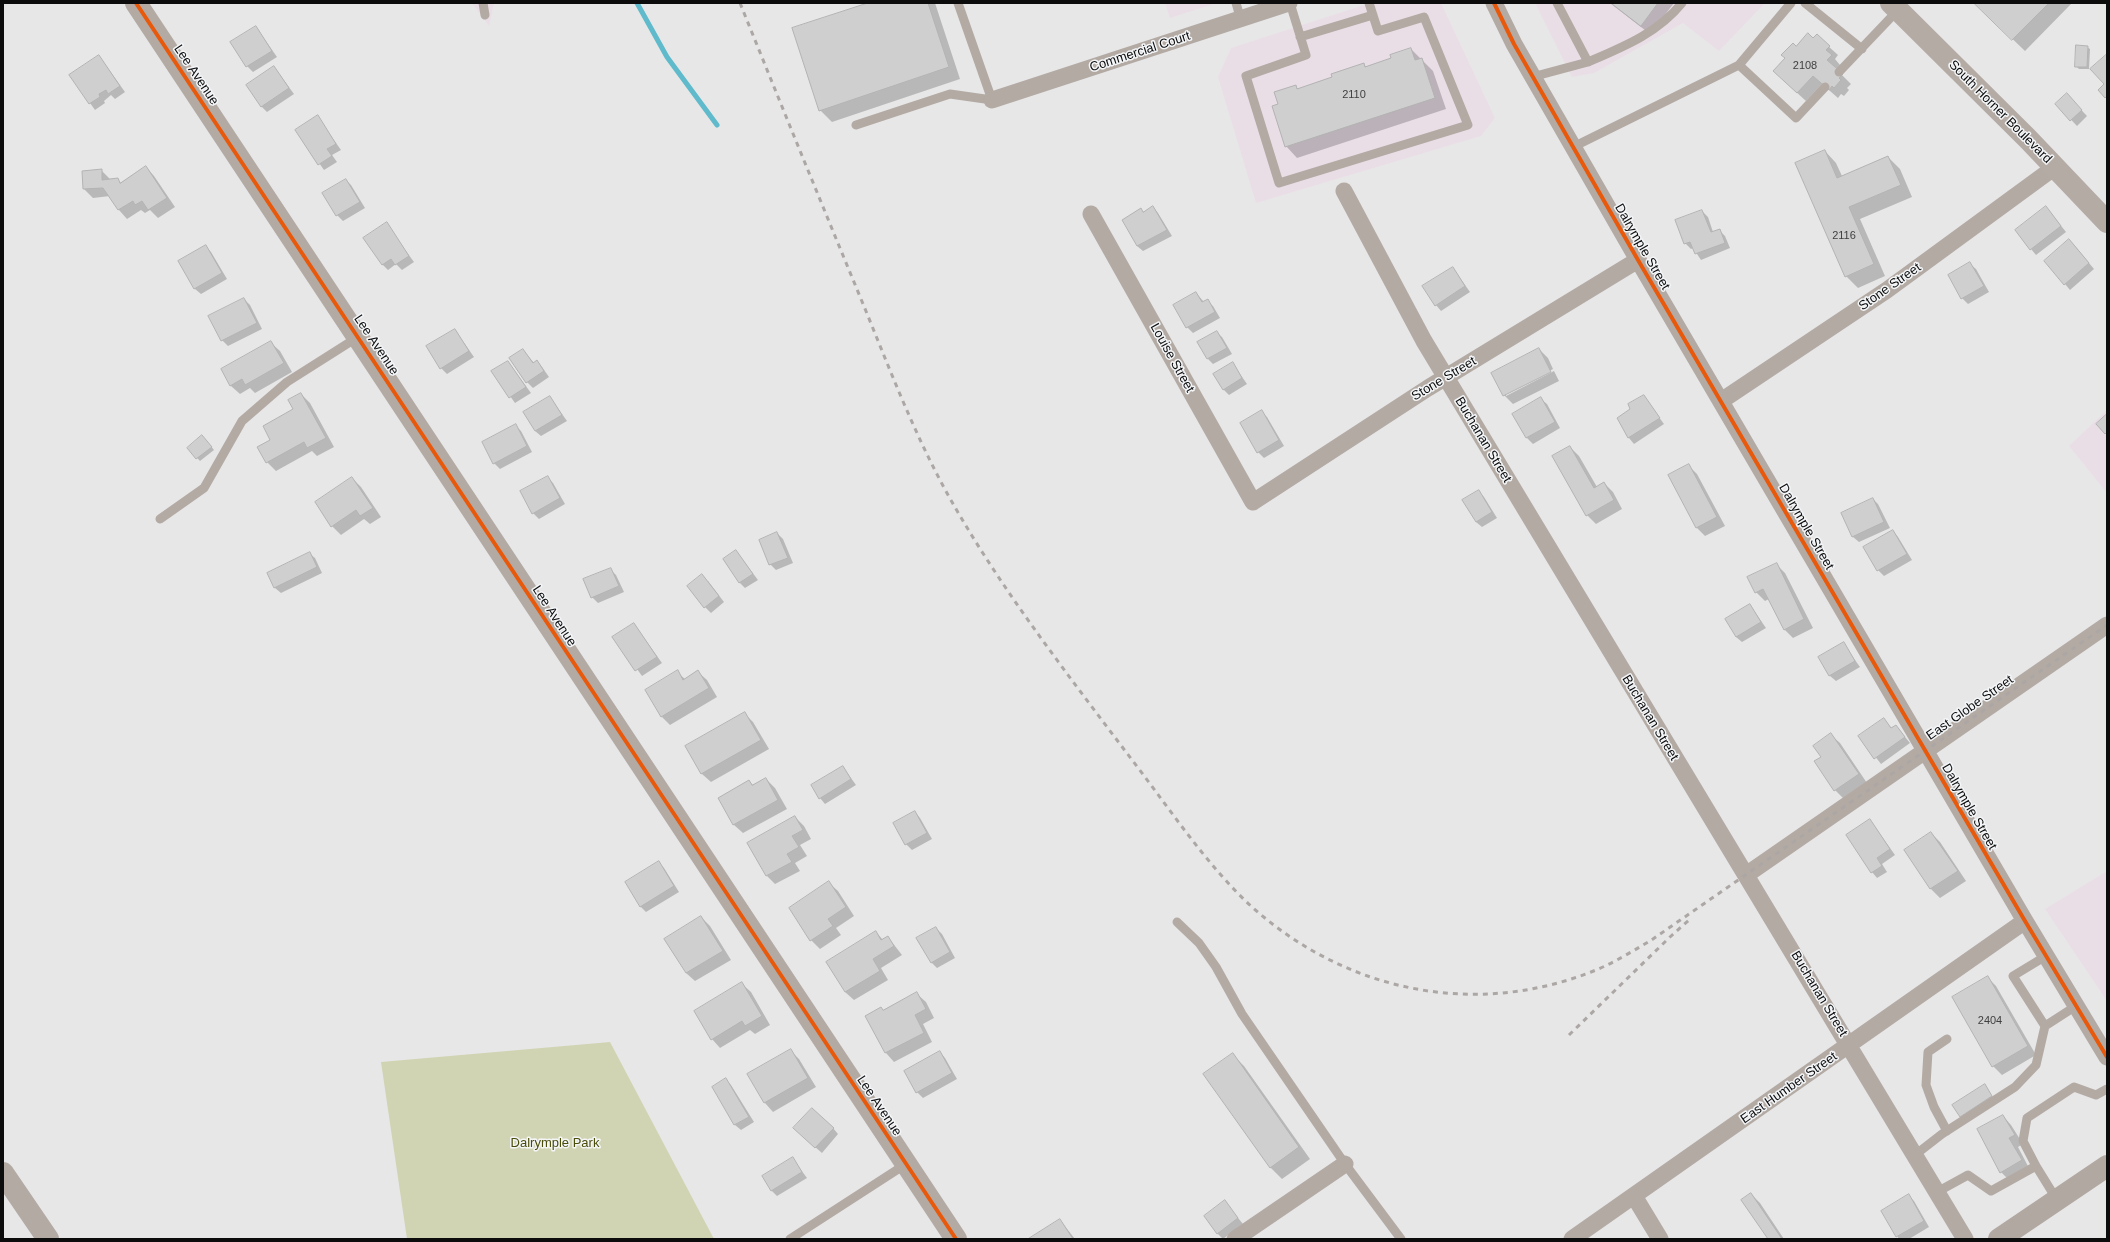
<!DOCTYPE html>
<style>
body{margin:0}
#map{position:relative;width:2110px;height:1242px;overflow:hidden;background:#e7e7e8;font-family:Helvetica,sans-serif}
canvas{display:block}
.frame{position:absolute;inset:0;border:4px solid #0c0c0d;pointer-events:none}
</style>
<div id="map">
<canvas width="2110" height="1242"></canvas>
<div class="frame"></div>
</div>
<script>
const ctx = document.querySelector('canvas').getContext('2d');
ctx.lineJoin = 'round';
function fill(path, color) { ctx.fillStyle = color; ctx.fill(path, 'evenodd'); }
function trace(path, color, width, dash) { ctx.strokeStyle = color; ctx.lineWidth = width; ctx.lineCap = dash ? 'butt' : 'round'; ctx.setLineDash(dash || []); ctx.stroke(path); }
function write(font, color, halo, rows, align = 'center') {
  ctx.font = font + ' Helvetica,sans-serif'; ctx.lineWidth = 3; ctx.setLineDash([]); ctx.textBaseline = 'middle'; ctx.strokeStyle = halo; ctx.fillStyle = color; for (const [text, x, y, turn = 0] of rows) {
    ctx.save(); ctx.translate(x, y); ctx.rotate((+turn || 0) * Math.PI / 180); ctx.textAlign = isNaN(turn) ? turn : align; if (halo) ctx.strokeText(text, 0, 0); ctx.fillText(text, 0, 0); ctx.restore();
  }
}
const commercial = new Path2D(`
 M 472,3 L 494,3 L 489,26 Z
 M 1165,3 L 1217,3 L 1170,18 Z
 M 1370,3 L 1441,3 L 1495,118 L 1481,136 L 1256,203 L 1218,77 L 1231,48 Z
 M 1535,3 L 1765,3 L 1719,51 L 1683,23 L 1594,73 L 1572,77 Z
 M 2107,410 L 2107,493 L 2069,446 Z
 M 2107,871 L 2107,1001 L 2045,909 Z`);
const green = new Path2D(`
 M 610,1042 L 714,1239 L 407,1239 L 381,1062 Z`);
const shadow = new Path2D(`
 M 871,3 L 935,3 L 960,79 L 832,122 L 820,110 Z
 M 1610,3 L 1674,3 L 1650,34 Z
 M 1975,3 L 2072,3 L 2025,51 Z
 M 256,27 L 277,57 L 253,72 L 247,66 Z
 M 1817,36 L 1838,55 L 1835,59 L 1840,65 L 1842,75 L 1851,84 L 1847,88 L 1849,90 L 1844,96 L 1841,94 L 1838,98 L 1822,84 L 1806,101 L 1783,80 L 1796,48 L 1813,40 Z
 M 2087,47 L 2090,49 L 2089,69 L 2079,69 L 2076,66 Z
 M 1411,49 L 1433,71 L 1446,109 L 1297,158 L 1286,146 L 1279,105 L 1296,87 L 1299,90 L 1334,78 L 1363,64 L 1366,67 L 1392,59 Z
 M 99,56 L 125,92 L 115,99 L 111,95 L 104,101 L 105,103 L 95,110 L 70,75 Z
 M 274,67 L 294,94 L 267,112 L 261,106 Z
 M 2072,100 L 2087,116 L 2077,126 L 2056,104 Z
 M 317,116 L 341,150 L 332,155 L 337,162 L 324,170 L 296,130 Z
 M 1825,151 L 1836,163 L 1842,176 L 1888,157 L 1900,169 L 1912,197 L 1860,219 L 1885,276 L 1858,288 L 1846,276 Z
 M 146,167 L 154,176 L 175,207 L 158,218 L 150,210 L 145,213 L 141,210 L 127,219 L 119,210 L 110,196 L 93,198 L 84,189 L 101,170 L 110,179 L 117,179 L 121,183 Z
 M 346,180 L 351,185 L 365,208 L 343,221 L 337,215 Z
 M 1153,207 L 1158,213 L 1172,236 L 1143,251 L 1137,246 L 1141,210 L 1144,212 Z
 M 1702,211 L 1708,217 L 1713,232 L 1719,230 L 1725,236 L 1730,248 L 1701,260 L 1693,248 L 1691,249 L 1685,243 Z
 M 2051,213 L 2066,232 L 2036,255 L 2031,249 Z
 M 386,224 L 414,262 L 402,270 L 396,264 L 388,270 L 382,264 Z
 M 205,246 L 211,252 L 227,279 L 201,294 L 195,289 L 179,261 Z
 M 2075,246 L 2094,269 L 2070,290 L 2065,284 Z
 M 1970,264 L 1976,269 L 1989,292 L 1968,304 L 1962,298 Z
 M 1453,268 L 1470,292 L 1441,311 L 1436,305 Z
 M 1196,293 L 1204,302 L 1207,301 L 1213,306 L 1220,318 L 1193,333 L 1187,327 L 1174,305 Z
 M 244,299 L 250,305 L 262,329 L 228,346 L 222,340 Z
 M 455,330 L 474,357 L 447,374 L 441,368 Z
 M 1216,332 L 1222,337 L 1232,354 L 1213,364 L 1208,359 L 1198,342 Z
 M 271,343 L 280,351 L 292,372 L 255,393 L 250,388 L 240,394 L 231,386 L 222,370 Z
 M 1539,349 L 1548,358 L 1553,369 L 1506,394 L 1506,396 L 1554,371 L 1559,381 L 1513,404 L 1504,395 Z
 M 523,350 L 534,363 L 537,361 L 542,367 L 549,377 L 533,388 L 527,382 Z
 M 508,362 L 531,393 L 515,403 L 493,372 Z
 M 1233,364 L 1247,384 L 1229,395 L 1223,389 Z
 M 301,394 L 310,403 L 334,447 L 317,456 L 312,451 L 276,471 L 267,462 L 272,440 L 294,410 Z
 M 550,397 L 567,421 L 541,436 L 535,431 Z
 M 1644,397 L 1664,424 L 1634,444 L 1629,438 L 1618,418 L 1631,410 Z
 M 1541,399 L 1547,404 L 1560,428 L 1533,444 L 1527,438 L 1514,415 Z
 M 1261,412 L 1267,417 L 1284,446 L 1264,458 L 1258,452 Z
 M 515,425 L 521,431 L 532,452 L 500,469 L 494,463 L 483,442 Z
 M 205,439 L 214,450 L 200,461 L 188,448 Z
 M 1570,447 L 1579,456 L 1597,487 L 1604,483 L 1613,492 L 1622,509 L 1596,524 L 1587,515 Z
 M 1688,465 L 1697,474 L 1725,526 L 1705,536 L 1697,528 Z
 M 547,477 L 553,483 L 565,504 L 539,519 L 533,513 Z
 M 352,478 L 361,487 L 381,517 L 370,524 L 364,519 L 341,535 L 332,526 Z
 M 1479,492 L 1484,497 L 1497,518 L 1482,527 L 1476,522 Z
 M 1873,499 L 1878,504 L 1890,528 L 1859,542 L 1853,537 L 1842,514 Z
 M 1893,531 L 1898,537 L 1912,560 L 1884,576 L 1878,570 Z
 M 777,533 L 783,539 L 793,563 L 776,570 L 770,564 Z
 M 736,551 L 758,580 L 745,588 L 739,582 Z
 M 309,553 L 315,558 L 322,573 L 281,593 L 275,588 L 268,573 Z
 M 1776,564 L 1785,573 L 1813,628 L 1793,638 L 1784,629 L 1769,599 L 1765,601 L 1756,592 Z
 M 610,569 L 616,575 L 624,592 L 598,603 L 592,597 Z
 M 708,581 L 724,602 L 711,613 L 705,607 Z
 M 1750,605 L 1766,628 L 1742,642 L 1736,637 Z
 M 634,624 L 662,663 L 642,676 L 614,637 Z
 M 1843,643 L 1860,667 L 1836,681 L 1830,676 L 1819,657 Z
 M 677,672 L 685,679 L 698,672 L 707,680 L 717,697 L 670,725 L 662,717 Z
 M 744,713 L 753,722 L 769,749 L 711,782 L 702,774 L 686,746 Z
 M 1884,719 L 1892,729 L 1896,726 L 1910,743 L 1881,764 L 1860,737 Z
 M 1831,735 L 1840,743 L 1867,783 L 1844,799 L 1835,790 L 1823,757 Z
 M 843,767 L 856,785 L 825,804 L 820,798 Z
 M 766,779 L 775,788 L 787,809 L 743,833 L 734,825 L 719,798 L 749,781 L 754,786 Z
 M 915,812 L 920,818 L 932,839 L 912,850 L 906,844 Z
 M 795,817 L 804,826 L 811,839 L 800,845 L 807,856 L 795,863 L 800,871 L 775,884 L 767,876 Z
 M 1870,820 L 1895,855 L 1882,864 L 1887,872 L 1877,878 L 1872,872 Z
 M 1931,833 L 1940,842 L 1966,881 L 1940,898 L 1931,889 L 1905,850 Z
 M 658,863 L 664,868 L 679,892 L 646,912 L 640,906 Z
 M 829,883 L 838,891 L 854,916 L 836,928 L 841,935 L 820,949 L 811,940 Z
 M 701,917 L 710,926 L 731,960 L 695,981 L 686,973 Z
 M 936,928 L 942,934 L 955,958 L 937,968 L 931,962 Z
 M 876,932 L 883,940 L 888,937 L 902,955 L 881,968 L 888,980 L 854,1000 L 845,992 Z
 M 1988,978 L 1996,986 L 2036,1055 L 2002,1075 L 1993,1066 Z
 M 742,984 L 751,992 L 770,1025 L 755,1034 L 750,1030 L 720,1048 L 712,1039 Z
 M 917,994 L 926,1002 L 934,1018 L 923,1024 L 932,1042 L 894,1062 L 886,1053 L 866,1016 L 881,1008 L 884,1011 Z
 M 790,1050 L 799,1059 L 816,1087 L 773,1112 L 765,1103 L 748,1075 Z
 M 940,1052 L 945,1058 L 957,1079 L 923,1098 L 917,1092 L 905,1071 Z
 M 1232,1054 L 1244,1066 L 1310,1159 L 1282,1179 L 1270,1167 Z
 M 726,1080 L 731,1085 L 754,1122 L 741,1130 L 735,1125 L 713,1087 Z
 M 1984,1086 L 1997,1102 L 1966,1122 L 1961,1116 Z
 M 2003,1116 L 2011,1125 L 2023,1144 L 2018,1147 L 2030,1170 L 2010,1181 L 2001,1172 Z
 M 833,1128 L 838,1134 L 822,1153 L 800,1134 Z
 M 793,1159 L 807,1178 L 777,1196 L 771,1190 Z
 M 1751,1194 L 1760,1203 L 1784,1239 L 1769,1239 Z
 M 1909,1196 L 1914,1201 L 1929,1227 L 1909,1239 L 1899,1239 L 1882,1211 Z
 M 1225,1202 L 1243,1224 L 1223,1239 L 1217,1233 Z
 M 1060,1220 L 1075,1239 L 1030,1239 Z`);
const stream = new Path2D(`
 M 637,3 L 667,57 L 717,125`);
const building = new Path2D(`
 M 868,3 L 928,3 L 949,67 L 819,111 L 792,28 Z
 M 1611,3 L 1658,3 L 1641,26 Z
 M 1974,3 L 2049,3 L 2012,40 Z
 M 256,26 L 272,51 L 246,67 L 230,42 Z
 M 1808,33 L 1813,38 L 1817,34 L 1830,46 L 1826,50 L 1832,55 L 1827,60 L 1843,74 L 1839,78 L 1841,80 L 1834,88 L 1832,86 L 1829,90 L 1813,76 L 1797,93 L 1773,71 L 1785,58 L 1781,55 L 1793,43 L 1796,46 Z
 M 2076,45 L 2088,46 L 2087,67 L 2075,67 Z
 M 1411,48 L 1415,60 L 1422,58 L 1435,98 L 1285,147 L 1272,106 L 1278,104 L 1274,92 L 1296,85 L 1297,89 L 1332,77 L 1331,74 L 1364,63 L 1365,67 L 1391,58 L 1390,55 Z
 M 2107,54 L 2107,96 L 2105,98 L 2098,90 L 2104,84 L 2090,69 Z
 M 99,55 L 120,86 L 108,94 L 106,90 L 99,94 L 100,97 L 89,104 L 69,75 Z
 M 274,66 L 289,88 L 261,107 L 246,85 Z
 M 2067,93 L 2082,110 L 2070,121 L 2055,104 Z
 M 318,115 L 336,144 L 327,149 L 332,156 L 318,165 L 295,130 Z
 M 1825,150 L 1837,178 L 1888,156 L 1901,185 L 1849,207 L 1874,264 L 1845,277 L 1795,163 Z
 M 146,166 L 167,198 L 148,210 L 142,201 L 135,205 L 133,201 L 118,210 L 103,188 L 83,189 L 82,171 L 102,169 L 102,180 L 118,178 L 120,183 Z
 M 346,179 L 360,202 L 336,216 L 322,193 Z
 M 1153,206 L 1167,230 L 1137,246 L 1122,220 L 1141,208 L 1143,212 Z
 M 2046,206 L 2061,226 L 2030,250 L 2015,230 Z
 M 1702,210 L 1711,232 L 1720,229 L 1725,243 L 1695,254 L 1690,242 L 1684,244 L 1675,220 Z
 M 387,222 L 409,256 L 395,265 L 391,259 L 382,265 L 363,238 Z
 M 2069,239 L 2089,263 L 2064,285 L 2044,261 Z
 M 206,245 L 222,273 L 194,289 L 178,261 Z
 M 1970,262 L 1984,286 L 1961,299 L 1948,275 Z
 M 1453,267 L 1465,286 L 1435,306 L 1422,286 Z
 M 1196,292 L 1202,302 L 1208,299 L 1215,312 L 1186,328 L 1173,305 Z
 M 244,298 L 257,323 L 221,341 L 208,316 Z
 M 455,329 L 469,351 L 440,369 L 426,346 Z
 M 1217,331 L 1227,348 L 1207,359 L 1197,342 Z
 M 271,341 L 284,363 L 245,385 L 242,379 L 230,386 L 221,369 Z
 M 1539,348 L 1551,372 L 1503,396 L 1491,373 Z
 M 523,349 L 533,363 L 537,360 L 544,371 L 526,383 L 509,358 Z
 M 508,361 L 526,387 L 509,398 L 491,371 Z
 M 1233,362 L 1242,378 L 1223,390 L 1213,374 Z
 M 301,393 L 326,438 L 307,448 L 304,442 L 266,463 L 257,447 L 270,440 L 263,426 L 293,409 L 288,400 Z
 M 1644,395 L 1660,418 L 1628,438 L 1617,418 L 1630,409 L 1628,404 Z
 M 550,396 L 562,415 L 535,431 L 523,412 Z
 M 1541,397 L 1555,422 L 1526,438 L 1512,414 Z
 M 1262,410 L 1279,440 L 1257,453 L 1240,423 Z
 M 2107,414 L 2107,432 L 2105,434 L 2096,424 Z
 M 516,424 L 527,446 L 493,464 L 482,442 Z
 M 202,435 L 212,447 L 196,459 L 187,448 Z
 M 1570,446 L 1594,488 L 1604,482 L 1614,500 L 1586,516 L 1552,456 Z
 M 1689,464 L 1717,517 L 1696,528 L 1668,475 Z
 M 548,476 L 560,498 L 532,514 L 520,491 Z
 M 352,477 L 373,508 L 360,516 L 356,510 L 331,527 L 315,502 Z
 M 1479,490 L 1492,512 L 1476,522 L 1462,500 Z
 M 1873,498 L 1884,522 L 1852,537 L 1841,513 Z
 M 1893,530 L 1907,554 L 1877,571 L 1863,547 Z
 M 777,532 L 788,558 L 769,565 L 759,540 Z
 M 736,550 L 753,574 L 739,583 L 723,559 Z
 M 310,552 L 317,567 L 274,588 L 267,573 Z
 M 1777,563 L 1804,619 L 1784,630 L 1763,589 L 1755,593 L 1747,577 Z
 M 611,568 L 619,586 L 591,598 L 583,579 Z
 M 702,574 L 719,596 L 704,608 L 687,586 Z
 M 1750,604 L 1761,622 L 1736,637 L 1725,619 Z
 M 634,623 L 657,657 L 635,671 L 612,637 Z
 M 1844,642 L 1855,661 L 1829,676 L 1818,657 Z
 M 678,670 L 683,680 L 698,670 L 709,688 L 661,717 L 645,690 Z
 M 745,712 L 761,740 L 701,774 L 685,746 Z
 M 1884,718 L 1891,728 L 1896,725 L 1905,737 L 1874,759 L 1858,736 Z
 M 1831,733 L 1859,774 L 1834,791 L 1814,761 L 1821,757 L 1813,746 Z
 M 843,766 L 851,779 L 819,799 L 811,785 Z
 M 766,778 L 778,800 L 733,825 L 718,798 L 749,780 L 752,785 Z
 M 915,811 L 927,833 L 905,845 L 893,823 Z
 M 795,816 L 803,830 L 792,836 L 799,847 L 787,854 L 792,862 L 766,876 L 747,843 Z
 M 1870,819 L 1890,849 L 1877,858 L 1882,866 L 1871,873 L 1846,835 Z
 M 1931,832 L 1958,871 L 1930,889 L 1904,850 Z
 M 659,861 L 674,886 L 640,907 L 625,882 Z
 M 829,881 L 846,907 L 828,919 L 833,926 L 810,941 L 789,908 Z
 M 701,916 L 723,951 L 686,973 L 664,939 Z
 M 936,927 L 950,952 L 931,963 L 916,938 Z
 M 876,931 L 881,940 L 888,936 L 894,946 L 873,959 L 880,971 L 845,992 L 826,962 Z
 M 1988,976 L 2028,1046 L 1992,1067 L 1952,997 Z
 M 742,982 L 762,1016 L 745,1026 L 742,1021 L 711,1040 L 694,1011 Z
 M 917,992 L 926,1009 L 915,1015 L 924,1033 L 885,1053 L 865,1016 L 881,1007 L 883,1010 Z
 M 791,1049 L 808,1078 L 764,1103 L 747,1074 Z
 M 940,1051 L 952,1073 L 916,1093 L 904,1071 Z
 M 1233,1053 L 1299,1147 L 1270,1168 L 1203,1074 Z
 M 726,1078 L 749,1117 L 734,1125 L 712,1087 Z
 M 1985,1084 L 1992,1096 L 1960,1117 L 1952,1105 Z
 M 812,1108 L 834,1128 L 815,1148 L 793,1128 Z
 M 2003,1115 L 2015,1135 L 2009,1138 L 2022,1160 L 2000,1173 L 1977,1129 Z
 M 793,1157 L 802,1172 L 771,1191 L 762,1176 Z
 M 1751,1193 L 1782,1239 L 1768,1239 L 1741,1200 Z
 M 1909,1194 L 1924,1221 L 1896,1237 L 1881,1211 Z
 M 1225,1200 L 1238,1218 L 1217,1234 L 1204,1216 Z
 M 1060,1219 L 1073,1239 L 1028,1239 Z`);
const service = new Path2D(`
 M 483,3 L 485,15
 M 1236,3 L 1241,20
 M 1290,3 L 1306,55 L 1246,76 L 1279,183 L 1468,125 L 1424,17 L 1378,31 L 1369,3
 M 1805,3 L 1862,49
 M 1300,37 L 1373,15
 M 1588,62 C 1623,47 1658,33 1682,3
 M 1739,65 L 1791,3
 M 1839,72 L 1898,10
 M 1532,77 L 1588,62 L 1557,3
 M 856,125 L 950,94 L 992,100 L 958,3
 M 1573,147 L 1739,65 L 1796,118 L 1825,87
 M 160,519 L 204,488 L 242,421 L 287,382 L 358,337
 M 1177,922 L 1199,943 L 1216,967 L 1242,1014 L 1345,1164 L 1401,1239
 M 2045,1026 L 2013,976 L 2046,956
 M 1947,1131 L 1934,1107 L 1926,1085 L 1928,1052 L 1947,1039
 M 1915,1155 L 1942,1134 L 2015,1087 L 2036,1065 L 2045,1026 L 2076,1006
 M 1937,1192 L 1968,1175 L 1991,1191 L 2036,1166
 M 2057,1200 L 2036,1166 L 2023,1141 L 2027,1118 L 2074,1087 L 2096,1095 L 2107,1089
 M 790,1239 L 906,1164`);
const minor = new Path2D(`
 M 1494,3 L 1514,44 L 1638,260 L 2025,921 L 2107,1057
 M 992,100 L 1289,3
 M 1344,191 L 1424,341 L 1965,1239
 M 1091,214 L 1253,502 L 1428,388 L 1638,260
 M 1721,401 L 1887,290 L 2055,167
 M 1746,875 L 2107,625
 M 1634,1196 L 1660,1239
 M 1235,1239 L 1345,1164
 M 1572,1239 L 2025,921`);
const tertiary = new Path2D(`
 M 136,3 L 956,1239
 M 3,1173 L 48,1239`);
const secondary = new Path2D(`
 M 1999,1239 L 2107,1166`);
const primary = new Path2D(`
 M 1891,3 L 2028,139 L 2107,222`);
const rail = new Path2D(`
 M 740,3 C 780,102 820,200 861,299 C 889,367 915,437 952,502 C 1002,590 1065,671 1126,752 C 1165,802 1206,865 1252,907 C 1346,991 1473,1018 1591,972 C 1612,964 1631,952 1650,941 L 2107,625
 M 1569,1035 L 1670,937 L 1689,920`);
const cycleway = new Path2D(`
 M 136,3 L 956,1239
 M 1494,3 L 1514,44 L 1638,260 L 2025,921 L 2107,1057`);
const numberNames = [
 ["2108",1805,66],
 ["2110",1354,95],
 ["2116",1844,236],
 ["2404",1990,1021]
];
const streetNames = [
 ["Commercial Court",1140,52,-18],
 ["Lee Avenue",196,75,56],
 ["South Horner Boulevard",2000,112,45],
 ["Dalrymple Street",1642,247,60],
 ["Stone Street",1890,287,-35],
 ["Lee Avenue",376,345,56],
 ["Louise Street",1172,358,61],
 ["Stone Street",1444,379,-31],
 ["Buchanan Street",1483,440,59],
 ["Dalrymple Street",1806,527,60],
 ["Lee Avenue",554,616,57],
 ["East Globe Street",1970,708,-35],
 ["Buchanan Street",1650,718,59],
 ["Dalrymple Street",1969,807,60],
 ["Buchanan Street",1819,994,59],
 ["East Humber Street",1789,1088,-35],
 ["Lee Avenue",879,1106,56]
];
const parkNames = [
 ["Dalrymple Park",555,1143]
];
fill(commercial, '#eadee6');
fill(green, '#d1d4b2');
fill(shadow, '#0003');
trace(stream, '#5fbacb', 5);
fill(building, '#cfcfcf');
trace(building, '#b3b3b3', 1);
trace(service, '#b3aaa4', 9);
trace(minor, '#b3aaa4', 17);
trace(tertiary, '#b3aaa4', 22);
trace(secondary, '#b2a8a2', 22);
trace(primary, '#b5aba5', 22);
trace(rail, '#aca7a4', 3, [5, 5]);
trace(cycleway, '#e8590c', 4);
write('11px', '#3f3f40', null, numberNames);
write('13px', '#0c0c0d', '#f3f5f7', streetNames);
write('13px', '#4a4d0a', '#f3f5f7', parkNames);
</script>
